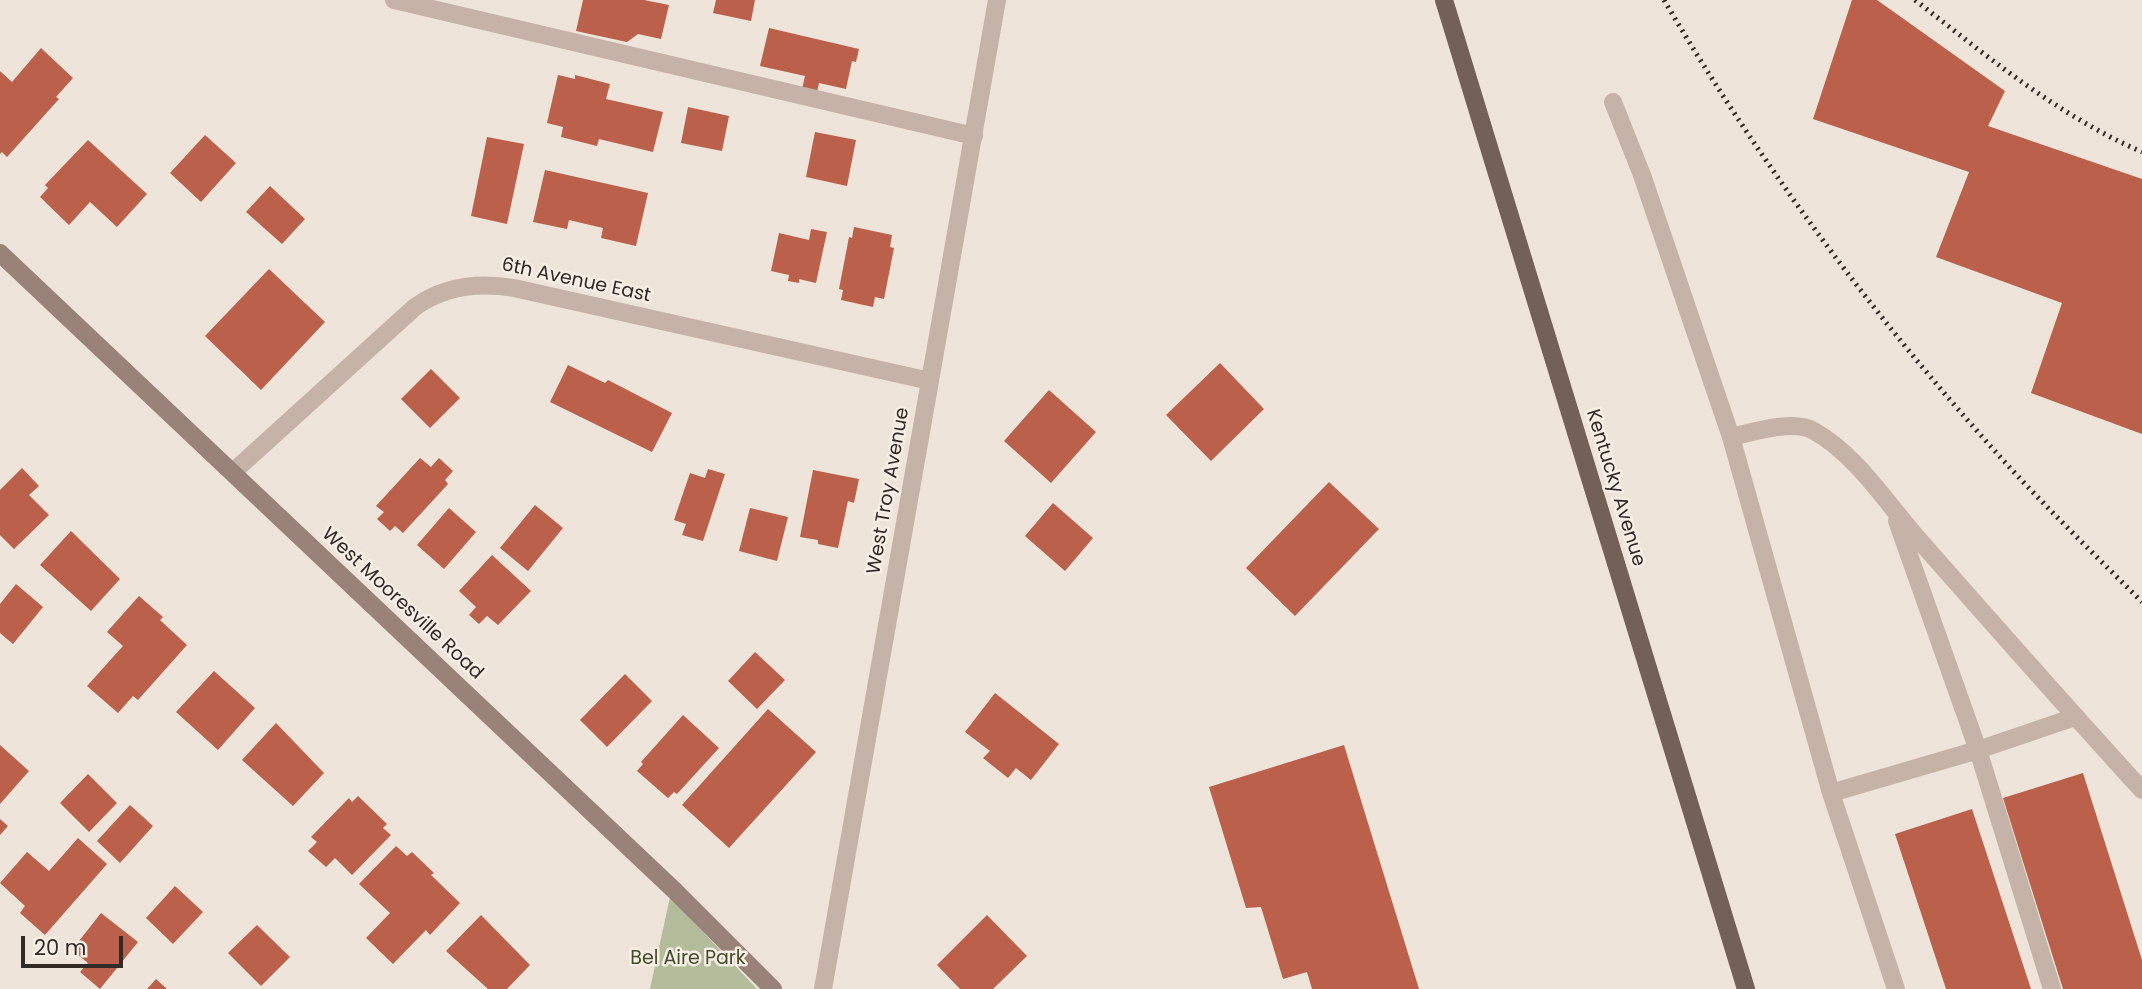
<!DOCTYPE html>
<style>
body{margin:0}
#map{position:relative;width:2142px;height:989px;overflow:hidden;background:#efe4d9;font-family:Poppins,sans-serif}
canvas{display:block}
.scale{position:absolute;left:21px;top:936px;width:102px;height:32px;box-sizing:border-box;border:4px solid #322a27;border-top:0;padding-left:9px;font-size:21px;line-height:24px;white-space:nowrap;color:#322a27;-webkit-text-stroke:5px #f7eee5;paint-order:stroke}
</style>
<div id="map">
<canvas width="2142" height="989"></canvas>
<div class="scale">20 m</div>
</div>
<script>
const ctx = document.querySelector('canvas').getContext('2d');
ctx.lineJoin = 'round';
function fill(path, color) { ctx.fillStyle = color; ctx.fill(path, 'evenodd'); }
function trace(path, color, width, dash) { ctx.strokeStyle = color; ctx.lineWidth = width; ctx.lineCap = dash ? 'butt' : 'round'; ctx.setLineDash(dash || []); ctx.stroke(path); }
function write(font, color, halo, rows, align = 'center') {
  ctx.font = font + ' Poppins,sans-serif'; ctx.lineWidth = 5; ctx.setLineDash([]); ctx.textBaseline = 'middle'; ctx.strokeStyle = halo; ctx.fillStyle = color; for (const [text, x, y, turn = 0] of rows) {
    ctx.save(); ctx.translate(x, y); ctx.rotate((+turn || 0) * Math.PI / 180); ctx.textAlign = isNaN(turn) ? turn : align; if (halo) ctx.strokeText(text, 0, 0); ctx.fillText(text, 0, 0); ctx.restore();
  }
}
const green = new Path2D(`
 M 670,897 L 757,989 L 650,989 Z`);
const building = new Path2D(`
 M 583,0 L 644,0 L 669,5 L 661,39 L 638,34 L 627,42 L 576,31 Z
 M 716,0 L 755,0 L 751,21 L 713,13 Z
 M 1852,0 L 1877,0 L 2005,91 L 1988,126 L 2142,179 L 2142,434 L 2031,393 L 2062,303 L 1936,257 L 1969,172 L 1813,119 Z
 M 769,28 L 859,49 L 856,62 L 852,61 L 846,89 L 819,83 L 817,92 L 802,89 L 805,76 L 760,66 Z
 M 41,48 L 73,78 L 56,97 L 59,99 L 7,157 L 2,152 L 0,154 L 0,71 L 12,82 Z
 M 558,75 L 575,79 L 575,75 L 610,84 L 606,99 L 663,112 L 653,152 L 599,139 L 597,146 L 561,137 L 563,127 L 547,123 Z
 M 688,107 L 729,116 L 722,151 L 681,143 Z
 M 815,132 L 856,140 L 847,186 L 806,177 Z
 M 205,135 L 236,163 L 201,202 L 170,173 Z
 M 487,137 L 524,144 L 507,224 L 471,216 Z
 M 88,140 L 147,194 L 117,227 L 90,202 L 69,225 L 40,197 L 48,188 L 45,185 Z
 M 545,170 L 648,193 L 636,246 L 601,238 L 603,228 L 569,220 L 567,229 L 533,222 Z
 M 270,186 L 305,219 L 282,244 L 246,212 Z
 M 854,227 L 892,235 L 890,247 L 894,248 L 884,299 L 875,297 L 873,307 L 841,300 L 843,290 L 839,289 L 849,237 L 852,238 Z
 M 811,229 L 827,232 L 816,283 L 799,279 L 799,283 L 788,281 L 789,275 L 771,271 L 779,233 L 809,240 Z
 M 269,269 L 325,322 L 261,390 L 205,336 Z
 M 1220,363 L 1264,409 L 1211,461 L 1166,415 Z
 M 568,365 L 605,383 L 608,380 L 672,413 L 652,452 L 550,402 Z
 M 431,369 L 460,398 L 430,428 L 401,399 Z
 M 1049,390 L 1096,432 L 1051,483 L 1004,441 Z
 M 420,458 L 431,467 L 439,458 L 453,471 L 445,480 L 448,484 L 403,533 L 395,526 L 390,531 L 377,519 L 384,512 L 376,506 Z
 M 22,468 L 39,486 L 29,495 L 49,515 L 14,549 L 0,535 L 0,490 Z
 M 708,469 L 725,474 L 703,541 L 682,535 L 686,524 L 674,520 L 690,473 L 705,478 Z
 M 813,470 L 859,479 L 854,503 L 848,501 L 838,548 L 818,544 L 818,540 L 800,537 Z
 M 1329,482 L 1379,529 L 1295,616 L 1246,568 Z
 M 1053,503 L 1093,538 L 1065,571 L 1025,536 Z
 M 535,505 L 563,528 L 528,571 L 500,548 Z
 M 449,508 L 476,532 L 444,569 L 417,545 Z
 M 750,508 L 788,517 L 777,561 L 739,551 Z
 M 71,531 L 120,579 L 91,611 L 40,565 Z
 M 492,555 L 531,591 L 498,625 L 487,616 L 479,624 L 469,615 L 476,607 L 459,591 Z
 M 16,584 L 43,607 L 13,644 L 0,633 L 0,604 Z
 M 139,596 L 163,617 L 160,620 L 187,645 L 138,700 L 133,696 L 118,713 L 87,686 L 123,646 L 107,632 Z
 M 755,652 L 785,680 L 757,709 L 728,681 Z
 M 214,671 L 255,708 L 218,750 L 176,712 Z
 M 625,674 L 652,701 L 607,747 L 580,720 Z
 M 995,693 L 1059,744 L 1031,780 L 1016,768 L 1008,778 L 983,758 L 990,751 L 965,732 Z
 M 768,709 L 816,752 L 729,848 L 682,805 Z
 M 683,715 L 719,748 L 677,794 L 674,792 L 668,798 L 637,771 L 643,764 L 641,762 Z
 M 276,723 L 324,773 L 293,806 L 242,760 Z
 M 0,745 L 29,771 L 0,804 Z
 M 1344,745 L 1419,989 L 1312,989 L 1307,972 L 1283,979 L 1261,907 L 1246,908 L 1209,787 Z
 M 2083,773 L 2142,960 L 2142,989 L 2063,989 L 2003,798 Z
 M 88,774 L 117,803 L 89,832 L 60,803 Z
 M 358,796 L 387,824 L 383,828 L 391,835 L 352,875 L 335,858 L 326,867 L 308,851 L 317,842 L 311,837 L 349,798 L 352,802 Z
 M 130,805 L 153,826 L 120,863 L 97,841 Z
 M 1972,809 L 2031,989 L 1946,989 L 1895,834 Z
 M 0,819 L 8,826 L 0,835 Z
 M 78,838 L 107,864 L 45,935 L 20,913 L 25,906 L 0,883 L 27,852 L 49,871 Z
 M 396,846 L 407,856 L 412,852 L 434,873 L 431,875 L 460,903 L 430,935 L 426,930 L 393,964 L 366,938 L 390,913 L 359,884 Z
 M 175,886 L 203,912 L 173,944 L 146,918 Z
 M 101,913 L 138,942 L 100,989 L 80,972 L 88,963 L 72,950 Z
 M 481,915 L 530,965 L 507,989 L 488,989 L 446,951 Z
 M 987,915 L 1027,956 L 993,989 L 960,989 L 937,965 Z
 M 257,925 L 290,957 L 261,986 L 228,953 Z
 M 156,979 L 167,989 L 147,989 Z`);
const service = new Path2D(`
 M 394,0 L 974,136
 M 1613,102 L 1642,175 L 1731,437 C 1753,432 1794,419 1814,431 C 1857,455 1887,504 1920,541 C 1993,624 2067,708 2142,790
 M 1731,437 L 1831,793 L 1896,989
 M 1897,521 L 1978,750 L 2075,717
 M 1831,793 L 1978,750 L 2052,989`);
const minor = new Path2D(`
 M 233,472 L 415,307 C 444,286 479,282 514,288 L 930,381
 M 823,989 L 997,0`);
const secondary = new Path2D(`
 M 0,253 L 675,891 L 773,989`);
const primary = new Path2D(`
 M 1444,0 L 1746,989`);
const rail = new Path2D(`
 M 1664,0 C 1758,160 1870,312 1994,450 C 2041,503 2092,552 2142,602
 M 1915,0 C 1987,56 2057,115 2142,152`);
const streetNames = [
 ["6th Avenue East",576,281,12],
 ["Kentucky Avenue",1615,488,73],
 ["West Troy Avenue",889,491,-80],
 ["West Mooresville Road",402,604,43]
];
const parkNames = [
 ["Bel Aire Park",688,959]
];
fill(green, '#b3bc9b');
fill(building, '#bb604b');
trace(service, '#c5b3a7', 18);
trace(minor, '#c5b3a7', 18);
trace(secondary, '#998278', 18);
trace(primary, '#736059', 18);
trace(rail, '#322a27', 5, [2, 5]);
write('19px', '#322a27', '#f7eee5', streetNames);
write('19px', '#444e2c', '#f7eee5', parkNames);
</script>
